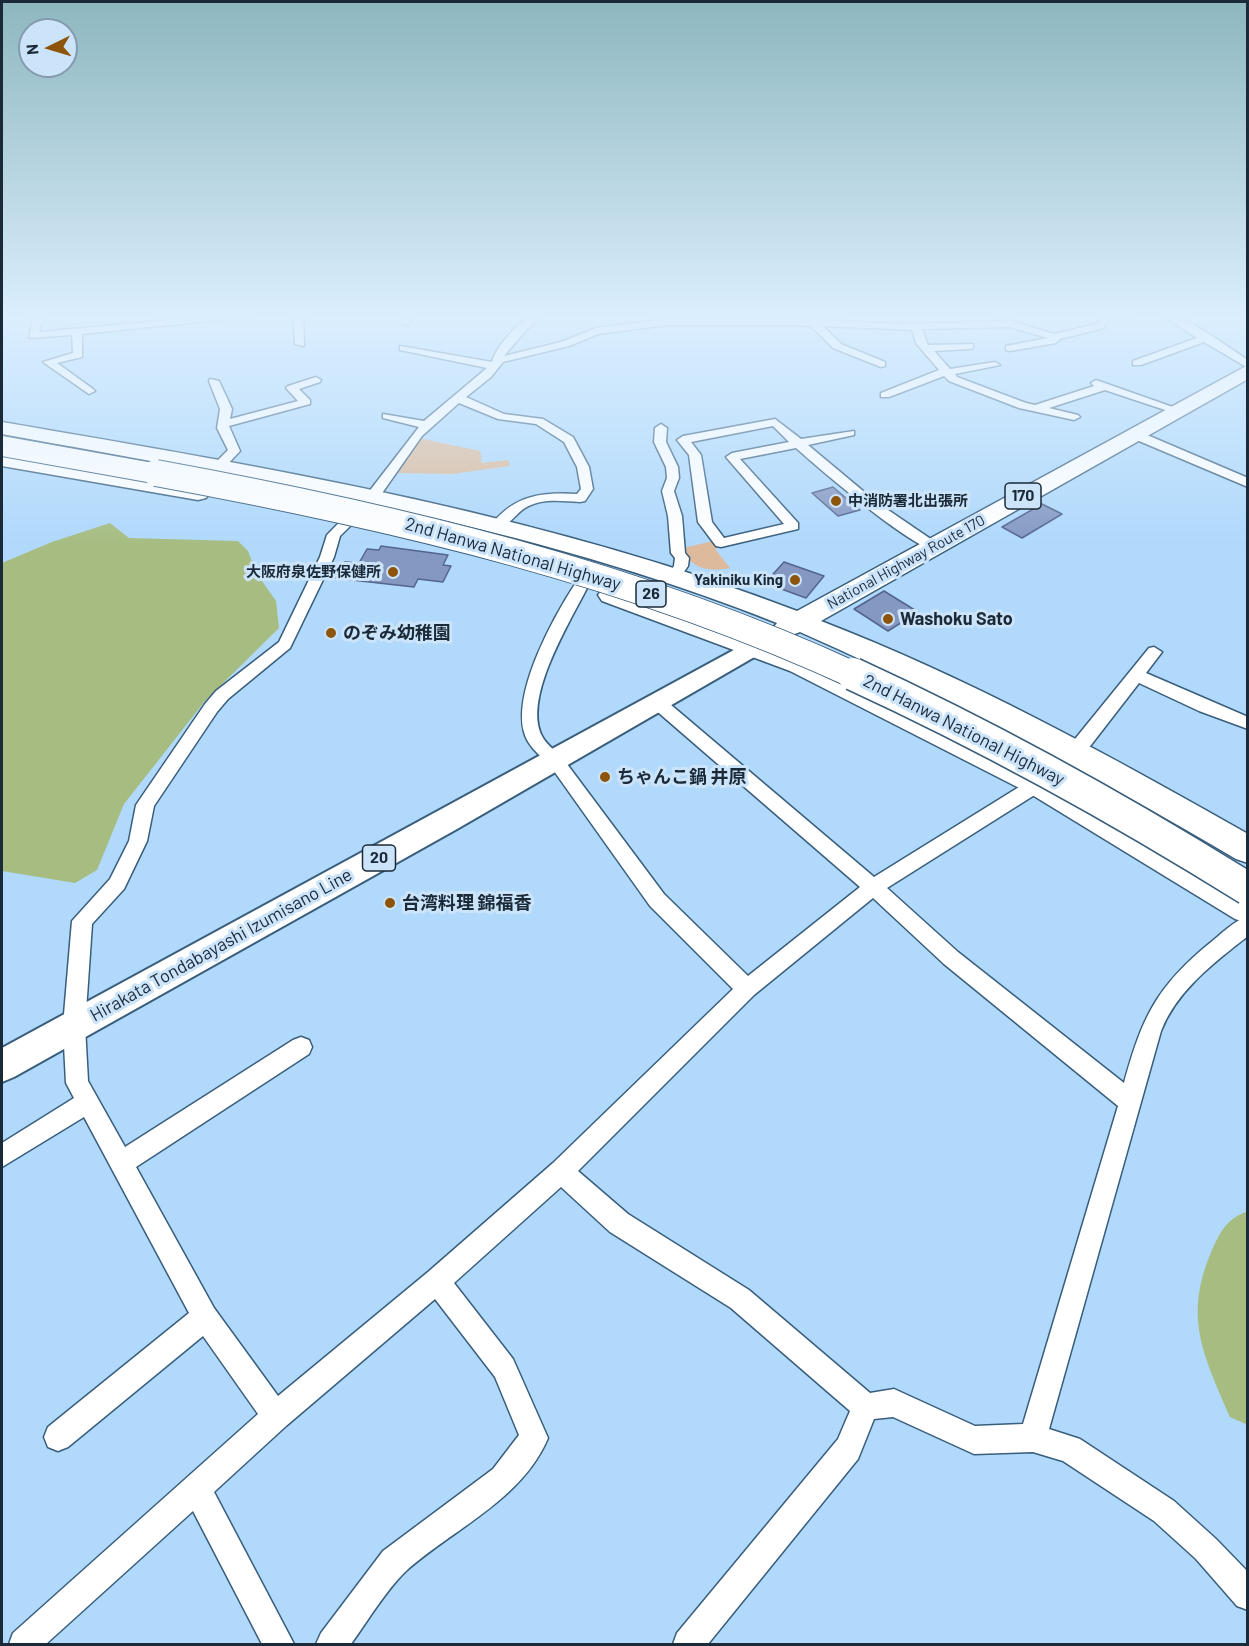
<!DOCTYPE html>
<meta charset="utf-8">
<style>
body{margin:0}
#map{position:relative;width:1249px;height:1646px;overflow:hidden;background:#b0d9fc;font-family:Barlow,sans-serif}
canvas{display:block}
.frame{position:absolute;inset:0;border:3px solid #1a2a38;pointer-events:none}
.north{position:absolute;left:18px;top:18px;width:60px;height:60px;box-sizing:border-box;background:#cce4f9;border:2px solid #859aac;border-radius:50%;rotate:265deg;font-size:16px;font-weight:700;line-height:24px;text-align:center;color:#1a2a38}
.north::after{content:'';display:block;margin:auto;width:21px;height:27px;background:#8d540b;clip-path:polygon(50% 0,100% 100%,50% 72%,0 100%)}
</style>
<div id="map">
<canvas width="1249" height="1646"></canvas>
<div class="frame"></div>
<div class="north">N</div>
</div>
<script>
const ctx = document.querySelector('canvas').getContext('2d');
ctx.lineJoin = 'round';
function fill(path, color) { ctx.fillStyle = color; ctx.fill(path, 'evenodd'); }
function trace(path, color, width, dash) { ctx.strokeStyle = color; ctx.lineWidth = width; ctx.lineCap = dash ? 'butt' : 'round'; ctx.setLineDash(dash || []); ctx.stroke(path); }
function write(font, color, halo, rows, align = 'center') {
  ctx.font = font + ' Barlow,"Noto Sans JP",sans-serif'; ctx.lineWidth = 6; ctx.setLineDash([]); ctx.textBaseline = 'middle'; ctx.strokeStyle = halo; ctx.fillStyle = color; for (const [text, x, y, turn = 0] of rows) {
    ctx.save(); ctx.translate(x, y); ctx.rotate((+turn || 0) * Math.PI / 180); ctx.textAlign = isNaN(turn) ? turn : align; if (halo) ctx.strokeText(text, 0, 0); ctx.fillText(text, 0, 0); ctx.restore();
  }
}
const green = new Path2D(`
 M 419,438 L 480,451 L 482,463 L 508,460 L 510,466 L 452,474 L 395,473 Z
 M 713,541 L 718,548 L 715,549 L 730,568 C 711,572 688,569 683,548 Z`);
const water = new Path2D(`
 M 110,523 L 129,538 L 238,541 L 248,551 L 257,574 L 276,601 L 279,628 L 205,701 L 124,804 L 97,870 L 75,883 L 2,871 L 2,563 L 52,542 Z`);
const river = new Path2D(`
 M 1248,1211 L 1248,1425 L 1230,1417 C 1203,1354 1183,1317 1212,1250 C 1221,1230 1227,1219 1248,1211 Z`);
const building = new Path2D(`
 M 833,487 L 860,510 L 838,516 L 812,493 Z
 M 1042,504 L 1062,514 L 1022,538 L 1002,527 Z
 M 381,546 L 448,555 L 443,565 L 451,566 L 443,582 L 418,579 L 414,587 L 334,578 L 345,562 L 359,563 L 367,549 L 379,550 Z
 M 784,562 L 824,576 L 806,598 L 765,583 Z
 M 884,591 L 918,612 L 888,631 L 854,609 Z`);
const street = new Path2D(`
 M 34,314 L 44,314 L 39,332 L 234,314 L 275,314 L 82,334 L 82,357 L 57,363 L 93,389 L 95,391 L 89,394 L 43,362 L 73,353 L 72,335 L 29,338 Z
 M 293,314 L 303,314 L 304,346 L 295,344 Z
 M 404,314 L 414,314 L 409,325 L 400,323 Z
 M 533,314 L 547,314 L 527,329 L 504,356 L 561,342 L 596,328 L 668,319 L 795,319 L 903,324 L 1011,321 L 1054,334 L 1096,324 L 1102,314 L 1146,314 L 1107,319 L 1104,328 L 1060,339 L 1056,343 L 1010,351 L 1006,350 L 1006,346 L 1048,338 L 1010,327 L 922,329 L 928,345 L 973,344 L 973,348 L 969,349 L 934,351 L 950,369 L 995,362 L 1000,365 L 955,374 L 957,377 L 1026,403 L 1035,405 L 1094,386 L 1091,383 L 1096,380 L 1184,411 L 1174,413 L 1105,390 L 1049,408 L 1078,415 L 1080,417 L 1074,420 L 1019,408 L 949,381 L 944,376 L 889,397 L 881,397 L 881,393 L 939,370 L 916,343 L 912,330 L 823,326 L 841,344 L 885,362 L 885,366 L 881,367 L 833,348 L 811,326 L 795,325 L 668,325 L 598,334 L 569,346 L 503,362 L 491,377 L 466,397 L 504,414 L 543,419 L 573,437 L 589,467 L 593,489 L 585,501 L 580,502 C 561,501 541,498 525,508 C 515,514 507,530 494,527 L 492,524 C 515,495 542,492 577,494 L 581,489 L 577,467 L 564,442 L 536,424 L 498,419 L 459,403 L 422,436 L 378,499 L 340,536 L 334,557 L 290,648 L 228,699 L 217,712 L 154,806 L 147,841 L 124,889 L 92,924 L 85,1026 L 88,1081 L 125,1147 L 293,1040 L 301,1037 L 309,1040 L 312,1047 L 309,1054 L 136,1167 L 214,1308 L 278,1396 L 428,1272 L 553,1163 L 733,989 L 650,906 L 549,764 C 539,755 527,745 524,732 C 513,690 554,616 577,581 L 582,580 L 589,584 C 572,619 522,697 542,736 C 546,744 554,750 561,756 L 664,894 L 748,976 L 860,887 L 652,707 L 650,703 L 652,699 L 664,699 L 874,877 L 1040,774 L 1052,774 L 1055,779 L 1052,784 L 887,888 L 958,952 L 1124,1083 C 1142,1018 1156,987 1210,943 C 1221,934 1234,921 1248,916 L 1248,936 C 1215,962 1177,990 1161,1031 L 1049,1429 L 1080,1439 L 1174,1501 L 1216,1539 L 1248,1572 L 1248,1610 L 1237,1606 L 1196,1559 L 1154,1521 L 1063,1461 L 1033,1452 L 974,1454 L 893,1417 L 874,1419 L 858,1459 L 708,1644 L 673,1644 L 677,1633 L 838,1439 L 850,1411 L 731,1308 L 610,1232 L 561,1187 L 454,1283 L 513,1359 L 548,1438 C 522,1500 453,1529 406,1571 C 386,1590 367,1622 351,1644 L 316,1644 L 321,1633 L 383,1551 L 493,1469 L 519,1435 L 495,1377 L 435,1299 L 286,1426 L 214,1492 L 294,1644 L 262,1644 L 193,1511 L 46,1644 L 9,1644 L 13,1633 L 258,1414 L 203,1336 L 68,1447 L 58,1451 L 48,1447 L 44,1437 L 48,1427 L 189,1313 L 84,1117 L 2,1167 L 2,1143 L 74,1098 L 66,1083 L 63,1026 L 72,921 L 110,879 L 129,841 L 136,805 L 205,704 L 216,691 L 279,642 L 320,557 L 327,535 L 368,493 L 419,427 L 383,418 L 383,414 L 424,421 L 487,368 L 400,350 L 400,346 L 492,362 C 496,346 518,323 533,314 ZM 873,898 L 944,964 L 1118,1106 L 1023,1424 L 975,1426 L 894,1389 L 870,1393 L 749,1290 L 628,1214 L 578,1171 L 754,995 Z
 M 1161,314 C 1187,314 1225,346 1248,360 L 1248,368 L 1204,342 L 1141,365 L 1133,365 L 1133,361 L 1197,338 Z
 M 316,377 L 321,380 L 320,382 L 299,389 L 310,400 L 310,404 L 229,426 L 240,451 L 223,469 L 215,469 L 215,463 L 228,450 L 217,428 L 220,409 L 209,381 L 210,379 L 219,381 L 232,409 L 230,419 L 298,401 L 286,388 L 288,386 Z
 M 775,419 L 801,439 L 854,431 L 854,435 L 808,445 L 875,501 L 938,544 L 938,550 C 919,555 815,465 796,448 L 740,459 L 798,523 L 798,529 L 721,547 L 716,546 L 698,522 L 689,455 L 677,440 L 683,436 ZM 773,426 L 789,442 L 732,453 L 726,457 L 784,524 L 724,538 L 712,522 L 701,455 L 691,442 Z
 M 661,424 L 667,428 L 666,442 L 678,467 L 679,478 L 674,491 L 682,516 L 685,553 L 689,558 L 688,566 L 679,579 L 674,580 L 667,576 L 674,566 L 675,558 L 671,553 L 668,516 L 662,491 L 667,478 L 666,467 L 654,442 L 655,428 Z
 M 1132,432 L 1140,432 L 1248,478 L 1248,487 L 1132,438 Z
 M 1154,647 L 1162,652 L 1146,673 L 1248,717 L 1248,729 L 1199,711 L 1139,683 L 1091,745 L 1072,764 L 1060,764 L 1058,760 L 1149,648 Z`);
const primary = new Path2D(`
 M 754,639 L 763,642 L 766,647 L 763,652 L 457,829 L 14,1077 L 2,1082 L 2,1048 Z`);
const highway = new Path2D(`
 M 1248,365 L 1248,379 L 821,621 C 969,678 1109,755 1248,834 L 1248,863 L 1236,859 C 1098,778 958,702 811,637 L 800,632 L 787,637 L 777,634 L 773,628 L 777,623 C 528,523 264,482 2,434 L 2,422 C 271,468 541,513 797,611 Z
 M 2,452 L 198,486 L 206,488 L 210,493 L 206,498 L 198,500 L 2,466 Z
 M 611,587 L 810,657 L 1051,777 L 1248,891 L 1248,923 L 1235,919 L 1029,793 L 790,671 L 602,601 L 598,595 L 602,589 Z`);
const highwayBridgeFar2 = new Path2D(`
 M 2,446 L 164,475`);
const highwayBridgeFar1 = new Path2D(`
 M 156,473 C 396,517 633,573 856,676`);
const highwayBridge = new Path2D(`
 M 853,674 C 990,737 1120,809 1248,889`);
const markers = [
 [836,501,6,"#8d540b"],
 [393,572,6,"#8d540b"],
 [795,580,6,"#8d540b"],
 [888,619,6,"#8d540b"],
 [331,633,6,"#8d540b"],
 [605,777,6,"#8d540b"],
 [390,903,6,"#8d540b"]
];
const farPoinames = [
 ["中消防署北出張所",848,501,"left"],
 ["大阪府泉佐野保健所",381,572],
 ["Yakiniku King",783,580]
];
const farStreetnames = [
 ["National Highway Route 170",906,562,-29]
];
const shields = [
 [1023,496,36],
 [651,594,30],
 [379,858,33]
];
const shieldNames = [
 ["170",1023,496],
 ["26",651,594],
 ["20",379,858]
];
const streetNames = [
 ["2nd Hanwa National Highway",513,554,16],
 ["2nd Hanwa National Highway",964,730,27],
 ["Hirakata Tondabayashi Izumisano Line",221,945,-29]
];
const poiNames = [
 ["Washoku Sato",900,619],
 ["のぞみ幼稚園",343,633],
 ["ちゃんこ鍋 井原",617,777],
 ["台湾料理 錦福香",402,903]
];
fill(green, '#dcba9b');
fill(water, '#a6bc81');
fill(river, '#a6bc81');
fill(building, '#8598c2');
trace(building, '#53658c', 1.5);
trace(street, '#395e7c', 3);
trace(primary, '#395e7c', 4);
trace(highway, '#395e7c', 3);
fill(street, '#fff');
fill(primary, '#fff');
fill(highway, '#fff');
trace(highwayBridgeFar2, '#395e7c', 22, []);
trace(highwayBridgeFar1, '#395e7c', 28, []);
trace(highwayBridge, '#395e7c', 35, []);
trace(highwayBridgeFar2, '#fff', 20);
trace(highwayBridgeFar1, '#fff', 26);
trace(highwayBridge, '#fff', 32);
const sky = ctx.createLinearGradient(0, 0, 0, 545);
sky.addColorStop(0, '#8db7bf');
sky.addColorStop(0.58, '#dbeefe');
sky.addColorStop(1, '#dbeefe00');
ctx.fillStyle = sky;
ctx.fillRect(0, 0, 1249, 545);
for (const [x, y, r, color] of markers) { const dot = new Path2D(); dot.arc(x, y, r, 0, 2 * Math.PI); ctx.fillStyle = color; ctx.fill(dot); trace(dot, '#cce4f9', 2); }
write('bold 15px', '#1a2a38', '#cce4f9', farPoinames, 'right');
write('15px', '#1a2a38', '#cce4f9', farStreetnames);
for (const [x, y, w] of shields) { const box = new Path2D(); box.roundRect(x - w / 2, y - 13, w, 26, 4.5); ctx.fillStyle = '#cce4f9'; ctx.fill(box); trace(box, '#1a2a38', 1.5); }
write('bold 16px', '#1a2a38', null, shieldNames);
write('18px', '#1a2a38', '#cce4f9', streetNames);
write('bold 18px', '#1a2a38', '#cce4f9', poiNames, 'left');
</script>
